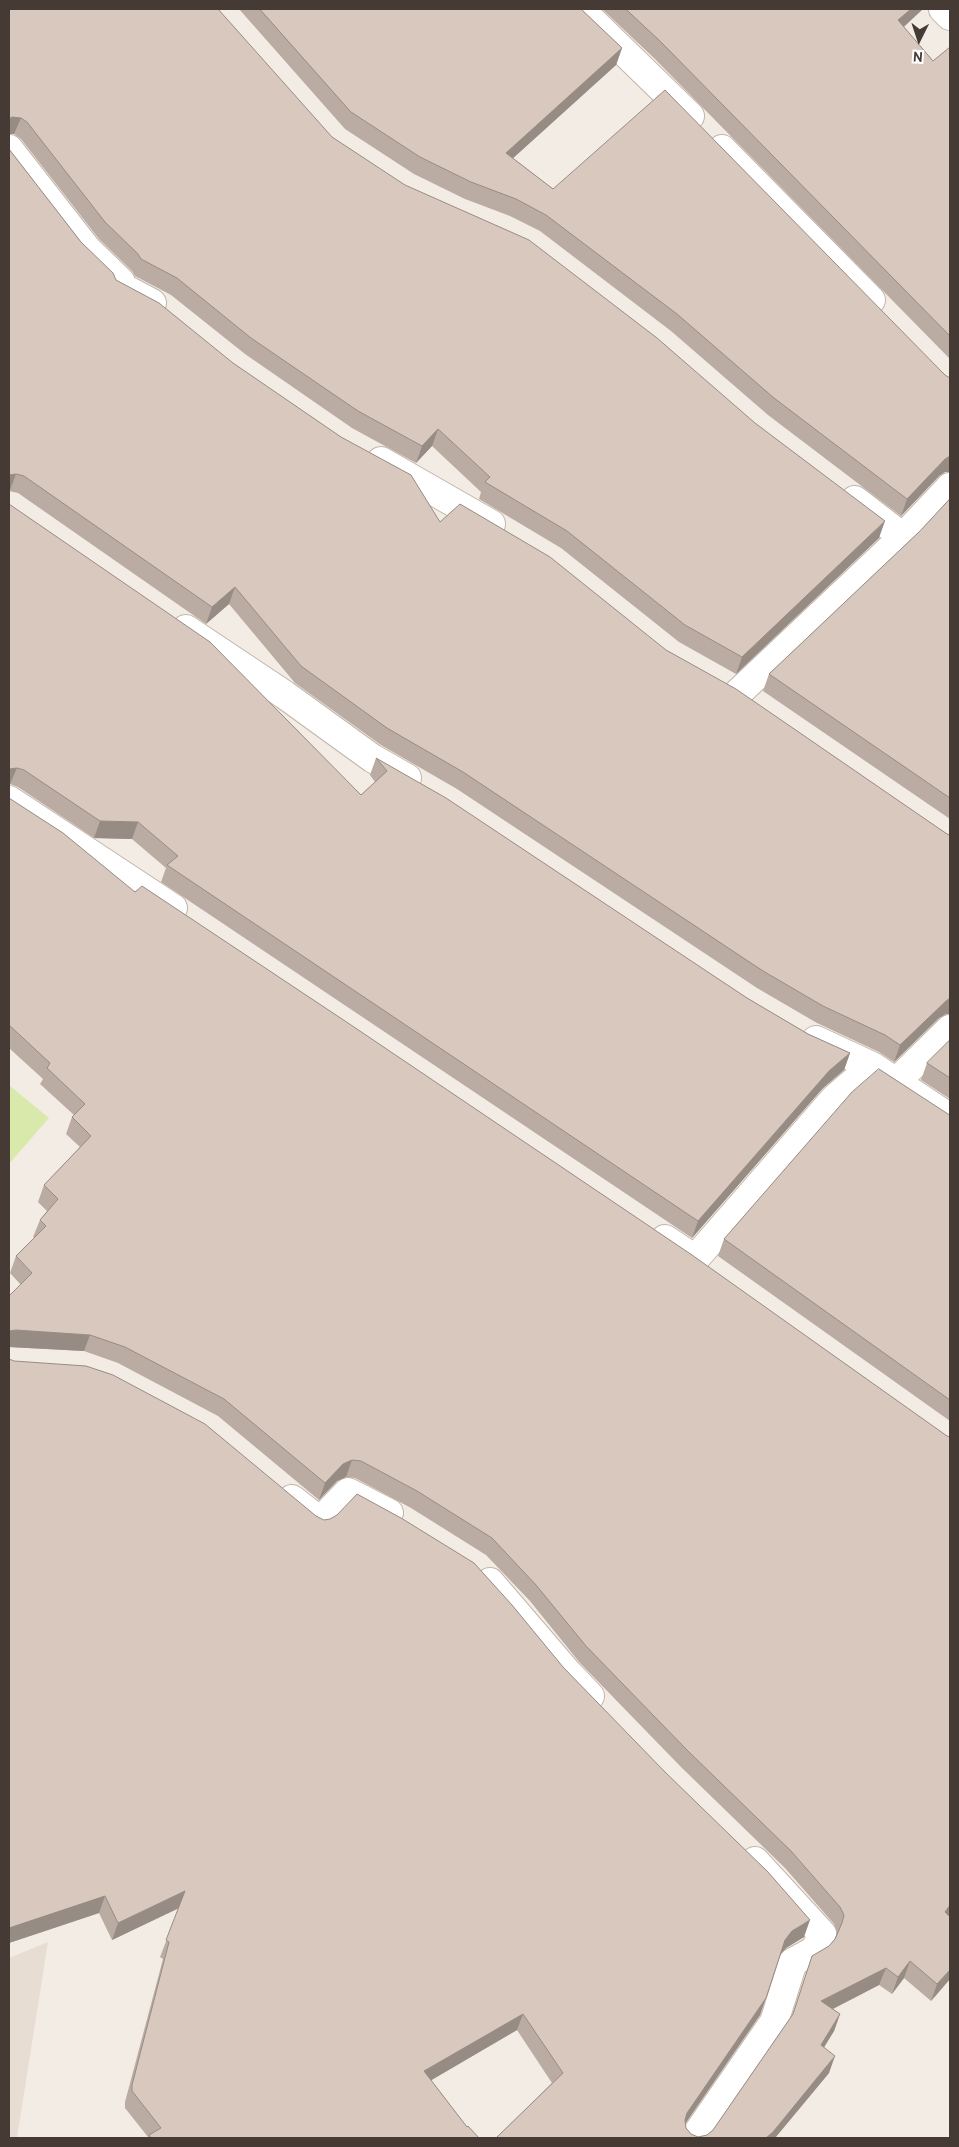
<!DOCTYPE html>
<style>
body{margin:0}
#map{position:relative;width:959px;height:2147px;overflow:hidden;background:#f3ece5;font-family:Overpass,sans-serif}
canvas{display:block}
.frame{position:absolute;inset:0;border:10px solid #463b34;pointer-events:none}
.north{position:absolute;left:894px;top:15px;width:50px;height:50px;-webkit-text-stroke:4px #fff;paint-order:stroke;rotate:184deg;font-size:14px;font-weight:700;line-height:20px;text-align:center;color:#463b34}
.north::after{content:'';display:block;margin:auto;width:18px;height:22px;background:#463b34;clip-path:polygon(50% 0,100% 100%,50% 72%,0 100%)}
</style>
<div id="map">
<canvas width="959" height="2147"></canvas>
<div class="frame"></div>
<div class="north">N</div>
</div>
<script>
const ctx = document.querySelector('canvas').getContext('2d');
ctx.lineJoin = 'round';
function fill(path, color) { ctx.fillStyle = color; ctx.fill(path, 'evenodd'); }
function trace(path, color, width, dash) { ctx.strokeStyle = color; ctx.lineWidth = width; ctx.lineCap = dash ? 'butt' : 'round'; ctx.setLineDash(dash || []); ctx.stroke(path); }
const residential = new Path2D(`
 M 48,1942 L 17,2138 L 9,2138 L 9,1958 Z`);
const green = new Path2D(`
 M 9,1085 L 49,1118 L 9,1164 Z`);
const street = new Path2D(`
 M 580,9 L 690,116
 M 943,9 L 950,16
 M 9,149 L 87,249 L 121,282 L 122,287 L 152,303
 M 722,149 L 871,300
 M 381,461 L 491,524
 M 855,500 L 903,537
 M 186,629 L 285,695 L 372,758 L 407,778
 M 738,693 L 903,537 L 950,487
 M 9,800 L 173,908
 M 816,1040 L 872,1066 L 950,1118
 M 895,1083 L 950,1029
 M 665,1239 L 695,1259 L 835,1098 L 872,1066
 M 292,1499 L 320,1521 L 348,1492 L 389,1513
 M 490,1582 L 568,1673 L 590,1696
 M 694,2138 L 774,2022 L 793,1962 L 815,1950 L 822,1934 L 755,1861`);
const wall = new Path2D(`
 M 9,9 L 332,137 L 879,538 L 736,674 L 679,642 L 561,548 L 479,499 L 481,492 L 432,446 L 416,463 L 352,428 L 245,354 L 171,295 L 135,276 L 132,271 L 99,239 L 21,139 L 14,134 L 9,134 Z
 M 239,9 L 581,9 L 622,48 L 616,65 L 513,158 L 553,189 L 945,472 L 939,476 L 901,516 L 768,415 L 671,331 L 540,231 L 510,216 L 465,199 L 414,174 L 345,129 Z
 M 602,9 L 923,9 L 904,27 L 933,61 L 950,47 L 950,359 L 655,59 Z
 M 9,149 L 81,242 L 116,280 L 233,363 L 440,522 L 666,650 L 947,834 L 950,835 L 950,1014 L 946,1014 L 939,1018 L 894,1062 L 879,1052 L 817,1023 L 757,988 L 457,789 L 381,745 L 295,683 L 229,604 L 206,624 L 18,493 L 9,491 Z
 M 950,499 L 950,819 L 763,691 L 769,674 L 920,531 Z
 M 9,504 L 361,795 L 375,782 L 370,775 L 376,758 L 747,998 L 808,1034 L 850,1053 L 844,1070 L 823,1088 L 692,1238 L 161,882 L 166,868 L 132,839 L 94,838 L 18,787 L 10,784 Z
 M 9,798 L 949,1915 L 950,1979 L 931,2001 L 904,1978 L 892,1994 L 879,1985 L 833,2009 L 840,2014 L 834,2031 L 824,2047 L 829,2073 L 775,2138 L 496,2138 L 552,2083 L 517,2030 L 431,2080 L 467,2127 L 479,2138 L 148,2138 L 148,2137 L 125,2108 L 125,2102 L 163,1959 L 160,1957 L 179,1908 L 112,1940 L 99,1913 L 9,1943 L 9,1359 L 316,1516 L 563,1667 L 804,1937 L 786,1948 L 780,1955 L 760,2015 L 685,2123 L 686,2128 L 691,2134 L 698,2137 L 707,2135 L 713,2130 L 792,2016 L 812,1956 L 829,1946 L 835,1939 L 837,1932 L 834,1924 L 785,1868 L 681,1767 L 580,1663 L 530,1601 L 486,1555 L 411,1508 L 355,1478 L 346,1477 L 337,1481 L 319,1500 L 218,1416 L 118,1363 L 84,1351 L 9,1347 L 9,1296 L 21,1285 L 10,1273 L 16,1256 L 35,1238 L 33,1237 L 40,1220 L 47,1211 L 38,1202 L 44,1185 L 80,1147 L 66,1134 L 72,1117 L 74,1115 L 40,1084 L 43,1079 L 9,1048 Z
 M 950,1040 L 950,1099 L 921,1080 L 927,1063 Z
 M 948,1114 L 950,1115 L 950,1421 L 718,1256 L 724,1239 Z`);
const shadedWall = new Path2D(`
 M 911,9 L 923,9 L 892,37 L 898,20 Z
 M 622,48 L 616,65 L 500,170 L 506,153 Z
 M 12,117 L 21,118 L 14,134 L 9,134 L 9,119 Z
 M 438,429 L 432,446 L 416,463 L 422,446 Z
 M 950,456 L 950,472 L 945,472 L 939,476 L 901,516 L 907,499 L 945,459 Z
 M 16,474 L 10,490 L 9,491 L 9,475 Z
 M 885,521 L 879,538 L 736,674 L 742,657 Z
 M 235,587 L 229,604 L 206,624 L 212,607 Z
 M 17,768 L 10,784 L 9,785 L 9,769 Z
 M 100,821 L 138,822 L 132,839 L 94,838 Z
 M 950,998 L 950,1014 L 946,1014 L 939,1018 L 894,1062 L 900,1045 L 946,1001 Z
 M 850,1053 L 844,1070 L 823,1088 L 692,1238 L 698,1221 L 829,1071 Z
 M 16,1330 L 90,1335 L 84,1351 L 9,1347 L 9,1331 Z
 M 352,1460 L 346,1477 L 337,1481 L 319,1500 L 325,1483 L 343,1464 Z
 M 185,1891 L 179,1908 L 112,1940 L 118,1923 Z
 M 105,1896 L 99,1913 L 9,1943 L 9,1928 Z
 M 950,1905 L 950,1914 L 939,1929 L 945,1912 Z
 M 810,1920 L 804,1937 L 786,1948 L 778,1957 L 785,1940 L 792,1931 Z
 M 910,1961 L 904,1978 L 892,1994 L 898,1977 Z
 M 886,1968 L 879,1985 L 815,2018 L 821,2001 Z
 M 950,1970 L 950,1979 L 931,2001 L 937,1984 Z
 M 766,1998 L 760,2015 L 681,2130 L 687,2113 Z
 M 523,2014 L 517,2030 L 418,2088 L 424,2071 Z
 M 840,2014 L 834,2031 L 815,2062 L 821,2045 Z
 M 835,2056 L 829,2073 L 775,2138 L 766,2138 Z`);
const building = new Path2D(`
 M 9,9 L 218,9 L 332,137 L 405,185 L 529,240 L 657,338 L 755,423 L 885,521 L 742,657 L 685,625 L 567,531 L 485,482 L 490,477 L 438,429 L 422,446 L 358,411 L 251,338 L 177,278 L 141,259 L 138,254 L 105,222 L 27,122 L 21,118 L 12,117 L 9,119 Z
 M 260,9 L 581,9 L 622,48 L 506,153 L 553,189 L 665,90 L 945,375 L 950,378 L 950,456 L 945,459 L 907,499 L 774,398 L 677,314 L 546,215 L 516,199 L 471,182 L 420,157 L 351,112 Z
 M 626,9 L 911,9 L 898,20 L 933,61 L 950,47 L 950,336 L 661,42 Z
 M 9,149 L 81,242 L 113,273 L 116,280 L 159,303 L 233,363 L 341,437 L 411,475 L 440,522 L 460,504 L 550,557 L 666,650 L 736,689 L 947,834 L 950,835 L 950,998 L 946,1001 L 900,1045 L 885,1035 L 823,1006 L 763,971 L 463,772 L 387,728 L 301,666 L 235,587 L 212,607 L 24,476 L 16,474 L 9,475 Z
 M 950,499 L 950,798 L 769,674 L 920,531 Z
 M 9,504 L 210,642 L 361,795 L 387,771 L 376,758 L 446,798 L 747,998 L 808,1034 L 850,1053 L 829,1071 L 698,1221 L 167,865 L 178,856 L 138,822 L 100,821 L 24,770 L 17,768 L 9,769 Z
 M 9,798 L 63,833 L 135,892 L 142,886 L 351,1025 L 692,1255 L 947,1436 L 950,1437 L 950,1905 L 945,1912 L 950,1917 L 950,1970 L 937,1984 L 910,1961 L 898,1977 L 886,1968 L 821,2001 L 840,2014 L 821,2045 L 835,2056 L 773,2132 L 766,2138 L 496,2138 L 563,2073 L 523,2014 L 424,2071 L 467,2127 L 468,2126 L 479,2138 L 151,2138 L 149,2135 L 161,2128 L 132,2091 L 132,2085 L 169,1942 L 166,1940 L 185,1891 L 118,1923 L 105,1896 L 9,1928 L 9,1359 L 14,1361 L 86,1366 L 113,1375 L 205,1424 L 316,1516 L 324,1520 L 330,1519 L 337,1515 L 357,1494 L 401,1518 L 474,1563 L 512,1605 L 563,1667 L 665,1772 L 768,1872 L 810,1920 L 792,1931 L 785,1940 L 766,1998 L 687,2113 L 685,2120 L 686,2128 L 691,2134 L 698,2137 L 707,2135 L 713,2130 L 793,2014 L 812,1956 L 829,1946 L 835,1939 L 842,1923 L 844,1915 L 840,1907 L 791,1851 L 687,1750 L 586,1646 L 536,1585 L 492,1538 L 417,1491 L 361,1461 L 352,1460 L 343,1464 L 325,1483 L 224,1399 L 125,1347 L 90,1335 L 16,1330 L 9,1331 L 9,1296 L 32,1273 L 16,1256 L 46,1226 L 40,1220 L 58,1199 L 44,1185 L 91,1136 L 72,1117 L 85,1104 L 47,1068 L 50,1063 L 9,1025 Z
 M 950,1040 L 950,1078 L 927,1063 Z
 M 879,1069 L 948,1114 L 950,1115 L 950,1400 L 724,1239 L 852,1092 Z`);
fill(residential, '#e7ddd3');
fill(green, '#d9e9ac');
trace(street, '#c2b5aa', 30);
trace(street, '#fff', 28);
fill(wall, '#baaca3');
fill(shadedWall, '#978c84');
fill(building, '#d8c8bd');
trace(building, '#978c84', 1);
</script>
